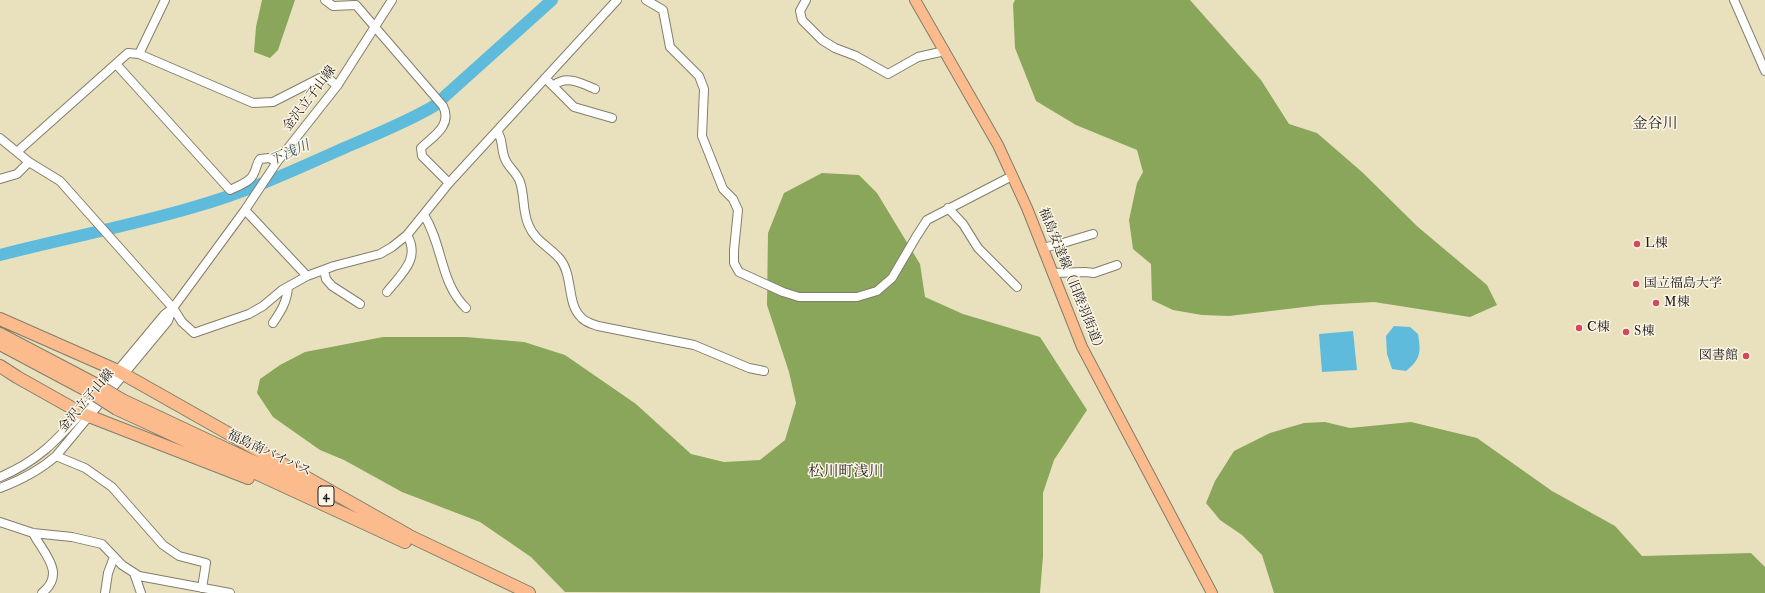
<!DOCTYPE html>
<meta charset="utf-8">
<style>
body{margin:0}
canvas{display:block;background:#e9e1bd}
</style>
<canvas width="1765" height="593"></canvas>
<script>
const ctx = document.querySelector('canvas').getContext('2d');
ctx.lineJoin = 'round';
function fill(path, color) { ctx.fillStyle = color; ctx.fill(path, 'evenodd'); }
function trace(path, color, width, dash) { ctx.strokeStyle = color; ctx.lineWidth = width; ctx.lineCap = dash ? 'butt' : 'round'; ctx.setLineDash(dash || []); ctx.stroke(path); }
function write(font, color, halo, rows, align = 'center') {
  ctx.font = font + ' "IM FELL Double Pica","Noto Serif JP",serif'; ctx.lineWidth = 3; ctx.setLineDash([]); ctx.textBaseline = 'middle'; ctx.strokeStyle = halo; ctx.fillStyle = color; for (const [text, x, y, turn = 0] of rows) {
    ctx.save(); ctx.translate(x, y); ctx.rotate((+turn || 0) * Math.PI / 180); ctx.textAlign = isNaN(turn) ? turn : align; if (halo) ctx.strokeText(text, 0, 0); ctx.fillText(text, 0, 0); ctx.restore();
  }
}
const forest = new Path2D(`
 M 262,0 L 295,0 L 278,50 L 270,58 L 254,52 L 256,27 Z
 M 1015,0 L 1190,0 L 1261,80 L 1289,124 L 1317,133 L 1362,172 L 1418,227 L 1487,285 L 1497,305 L 1470,317 L 1374,302 L 1321,305 L 1229,316 L 1202,315 L 1173,310 L 1152,300 L 1151,264 L 1133,249 L 1129,220 L 1137,183 L 1143,172 L 1137,150 L 1076,125 L 1036,101 L 1015,48 L 1013,4 Z
 M 822,173 L 859,175 L 877,193 L 920,264 L 925,297 L 963,314 L 1040,337 L 1087,410 L 1054,460 L 1043,493 L 1043,556 L 1040,593 L 565,592 L 531,557 L 480,522 L 402,492 L 344,460 L 320,450 L 273,417 L 257,393 L 260,379 L 280,365 L 305,352 L 383,337 L 466,337 L 524,342 L 565,355 L 636,404 L 691,454 L 724,462 L 760,460 L 785,440 L 796,403 L 789,372 L 767,305 L 768,233 L 784,193 Z
 M 1325,422 L 1350,428 L 1411,422 L 1477,438 L 1552,491 L 1615,526 L 1642,556 L 1751,553 L 1765,567 L 1765,593 L 1274,593 L 1262,555 L 1242,535 L 1220,520 L 1206,503 L 1215,481 L 1234,451 L 1270,433 L 1304,423 Z`);
const water = new Path2D(`
 M 1394,326 L 1410,327 L 1418,334 C 1421,352 1421,359 1406,371 L 1392,369 L 1387,354 L 1386,336 Z
 M 1353,331 L 1357,370 L 1322,372 L 1319,334 Z`);
const river = new Path2D(`
 M 0,255 C 65,238 130,226 194,207 C 245,193 295,170 344,148 C 374,135 405,123 434,106 L 552,0`);
const minor = new Path2D(`
 M 325,0 L 333,6 L 356,5 L 443,106 C 453,126 432,137 421,148 L 422,156 L 449,183
 M 646,0 L 663,10 L 670,47 L 699,76 L 704,89 L 702,136 L 723,189 L 733,199 L 738,210 L 734,250 L 734,263 L 739,272 L 783,292 L 799,297 L 857,297 L 877,291 L 892,278 L 916,237 L 927,220 L 1012,176
 M 806,0 L 800,11 L 802,20 L 822,40 L 835,48 L 856,56 L 888,74 L 918,57 L 945,51
 M 1734,0 L 1765,71
 M 139,54 L 165,0
 M 116,64 L 230,190 C 238,186 251,182 254,173 C 257,168 256,164 260,159 L 269,158 L 277,162
 M 545,78 L 574,107 L 612,118
 M 554,85 C 567,75 581,83 595,89
 M 497,131 C 503,139 501,147 504,156 C 506,166 517,172 520,182 C 525,196 522,212 529,226 C 535,241 550,247 560,259 C 573,275 567,303 580,316 C 584,322 592,324 598,326 L 694,345 L 749,368 L 764,371
 M 0,138 L 29,162 L 60,181 L 173,308 L 182,322 L 194,333 L 249,314 L 263,306 L 282,290 L 307,276 L 334,266 L 380,254 L 392,247 L 407,235 L 449,183 L 617,0
 M 18,151 L 128,53 L 139,54 L 253,103 L 273,102 L 320,78 L 328,78 L 337,86
 M 0,179 L 17,174 L 29,162
 M 948,208 L 963,224 L 978,248 L 1017,287
 M 245,210 L 307,276
 M 424,215 C 443,245 440,283 466,308
 M 1043,248 L 1063,243 L 1093,234
 M 324,270 L 326,279 L 332,286 L 360,304
 M 1052,273 L 1085,272 L 1094,273 L 1117,265
 M 387,292 C 401,274 421,259 407,235
 M 273,323 C 281,311 287,302 288,287
 M 56,456 L 85,468 L 112,487 L 163,545 L 179,556 L 206,563 L 202,588
 M 0,477 C 43,459 61,435 91,402 C 116,373 140,344 164,315 L 173,308 L 245,210 L 277,162 L 337,86 L 392,0
 M 0,488 C 21,480 39,471 56,456 L 168,321 L 172,309
 M 0,522 L 33,533 L 72,537 L 102,544 L 122,565 L 139,576 L 230,593
 M 33,533 C 43,553 67,573 42,593
 M 134,573 L 141,593
 M 105,593 L 108,573 L 114,557`);
const major = new Path2D(`
 M 915,0 L 998,145 L 1027,208 L 1082,347 L 1212,593`);
const highway = new Path2D(`
 M 0,319 L 118,371 L 408,535
 M 0,334 L 97,385
 M 0,344 L 92,393
 M 0,366 L 17,377 L 81,413 L 248,478
 M 122,400 L 320,493
 M 117,409 L 405,542
 M 401,532 L 529,593`);
const highwayBridge = new Path2D(`
 M 97,385 L 122,400
 M 92,393 L 117,409`);
const markers = [
 [1637,244,4,"#d1495b"],
 [1636,284,4,"#d1495b"],
 [1656,303,4,"#d1495b"],
 [1579,328,4,"#d1495b"],
 [1626,332,4,"#d1495b"],
 [1746,356,4,"#d1495b"]
];
const shields = [
 [326,496,16]
];
const shieldNames = [
 ["4",326,496]
];
const streetNames = [
 ["金沢立子山線",310,99,-53],
 ["福島安達線（旧陸羽街道）",1071,281,68],
 ["金沢立子山線",87,401,-50],
 ["福島南バイパス",269,454,25]
];
const poiNames = [
 ["L棟",1645,244],
 ["国立福島大学",1644,284],
 ["M棟",1664,303],
 ["C棟",1587,328],
 ["S棟",1634,332],
 ["図書館",1738,356,"right"]
];
const waterNames = [
 ["下浅川",290,154,-23]
];
const quarterNames = [
 ["金谷川",1655,125],
 ["松川町浅川",846,473]
];
fill(forest, '#89a65a');
fill(water, '#5ebbdc');
trace(river, '#5ebbdc', 12);
trace(minor, '#827e6c', 10);
trace(major, '#827e6c', 12);
trace(highway, '#827e6c', 14);
trace(minor, '#fff', 8);
trace(major, '#fbbb8c', 10);
trace(highway, '#fbbb8c', 12);
trace(highwayBridge, '#827e6c', 14, []);
trace(highwayBridge, '#fbbb8c', 12);
for (const [x, y, r, color] of markers) { const dot = new Path2D(); dot.arc(x, y, r, 0, 2 * Math.PI); ctx.fillStyle = color; ctx.fill(dot); trace(dot, '#fcf5e5', 1.5); }
for (const [x, y, w] of shields) { const box = new Path2D(); box.roundRect(x - w / 2, y - 10, w, 20, 3); ctx.fillStyle = '#fcf5e5'; ctx.fill(box); trace(box, '#1c1c1c', 1); }
write('bold 12px', '#1c1c1c', null, shieldNames);
write('13px', '#1c1c1c', '#fcf5e5', streetNames);
write('13px', '#1c1c1c', '#fcf5e5', poiNames, 'left');
write('italic 14px', '#365c69', '#fcf5e5', waterNames);
write('15px', '#1c1c1c', '#fcf5e5', quarterNames);
</script>
